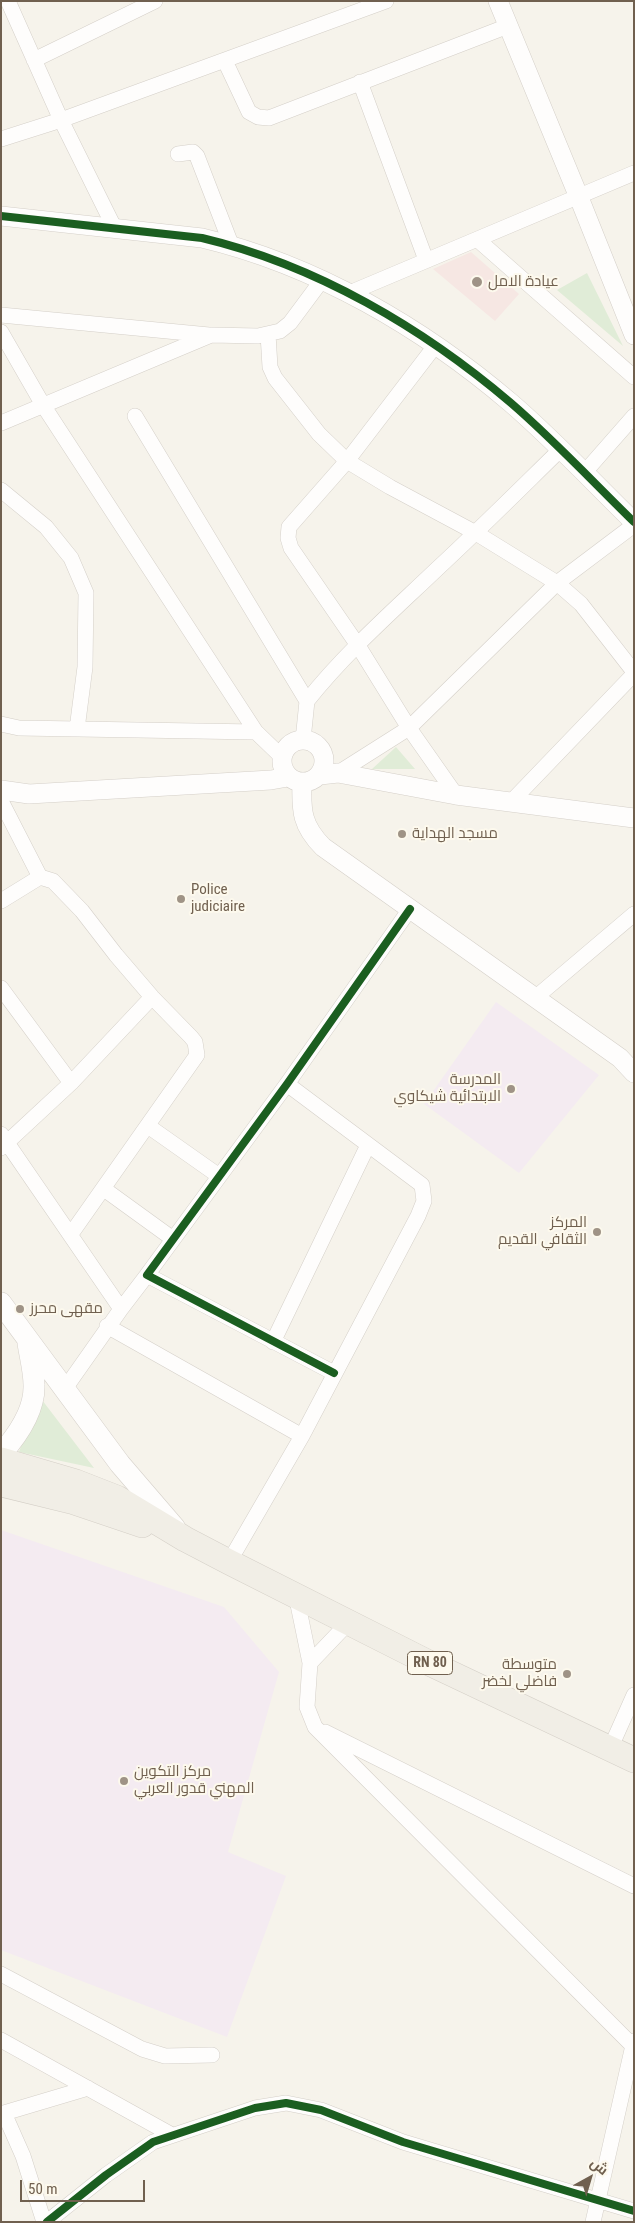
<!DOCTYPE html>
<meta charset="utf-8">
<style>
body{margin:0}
#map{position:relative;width:635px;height:2223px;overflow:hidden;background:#f6f3eb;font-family:"Roboto Condensed",Cairo,sans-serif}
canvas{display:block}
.frame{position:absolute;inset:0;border:2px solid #70604f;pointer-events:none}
.north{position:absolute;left:565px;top:2153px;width:50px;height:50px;-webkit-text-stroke:4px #fdf9ed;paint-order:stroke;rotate:39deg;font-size:14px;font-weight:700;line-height:20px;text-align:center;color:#70604f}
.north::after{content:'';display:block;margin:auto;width:18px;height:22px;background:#70604f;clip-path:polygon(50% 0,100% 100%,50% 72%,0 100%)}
.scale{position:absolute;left:20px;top:2180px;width:125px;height:22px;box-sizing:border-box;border:2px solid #70604f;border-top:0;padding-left:6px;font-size:15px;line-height:18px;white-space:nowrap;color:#70604f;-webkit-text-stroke:4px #fdf9ed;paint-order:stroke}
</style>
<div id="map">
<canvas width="635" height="2223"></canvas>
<div class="frame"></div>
<div class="north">ش</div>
<div class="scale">50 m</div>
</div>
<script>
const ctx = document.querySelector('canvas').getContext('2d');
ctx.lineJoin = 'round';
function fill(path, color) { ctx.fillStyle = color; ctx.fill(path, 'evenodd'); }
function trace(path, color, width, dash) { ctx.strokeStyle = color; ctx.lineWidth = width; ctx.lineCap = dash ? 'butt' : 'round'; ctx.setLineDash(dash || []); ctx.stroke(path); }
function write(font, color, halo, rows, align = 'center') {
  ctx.font = font + ' "Roboto Condensed",Cairo,sans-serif'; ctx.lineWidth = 4; ctx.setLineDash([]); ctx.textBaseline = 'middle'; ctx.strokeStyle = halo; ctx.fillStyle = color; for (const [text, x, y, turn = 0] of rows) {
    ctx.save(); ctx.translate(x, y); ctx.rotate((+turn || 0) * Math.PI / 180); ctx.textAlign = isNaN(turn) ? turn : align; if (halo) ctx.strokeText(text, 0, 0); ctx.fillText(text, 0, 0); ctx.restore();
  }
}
const education = new Path2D(`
 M 496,1002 L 599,1075 L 519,1173 L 424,1104 Z
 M 1,1530 L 224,1607 L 279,1672 L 228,1852 L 286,1876 L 227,2037 L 1,1950 Z`);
const medical = new Path2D(`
 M 471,252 L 519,294 L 495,321 L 433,269 Z`);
const green = new Path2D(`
 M 587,273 L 623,346 L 557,290 Z
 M 396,747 L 415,769 L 372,769 Z
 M 39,1396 L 94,1468 L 19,1452 Z`);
const minor = new Path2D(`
 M 8,1 L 61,120 L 114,227
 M 34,60 L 155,1
 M 225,61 L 249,112 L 258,117 L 269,118 L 508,26
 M 360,82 L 426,260
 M 1,139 L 61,120 L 386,1
 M 178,154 L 193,152 L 197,156 L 231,244
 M 478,240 L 634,377
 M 347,294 L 634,173
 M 1,315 L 209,335
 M 1,332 L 43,405 L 256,732 L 282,757
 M 268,334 L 270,367 L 275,378 L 319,434 L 347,461 L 390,487 L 476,533 L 557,583 L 581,604 L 634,672
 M 435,346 L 347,461 L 289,527 L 288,538 L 291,548 L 357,644 L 409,728 L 456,795
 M 135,416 L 307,701 L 303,740
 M 1,423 L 211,335 L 258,336 L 280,331 L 290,323 L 322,280
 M 584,473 L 634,416
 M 1,490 L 46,527 L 71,558 L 86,593 L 85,667 L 77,729
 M 307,701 C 346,652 393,611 438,568 C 480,529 520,489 561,449
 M 1,724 L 19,728 L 256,732
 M 338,773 L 409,728 L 557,583 L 634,525
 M 1,801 L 40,877 L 1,901
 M 511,802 L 634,674
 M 40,877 L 53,881 L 82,911 L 116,955 L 152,997 L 191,1037 L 195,1042 L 197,1055 L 71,1234
 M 1,988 L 71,1083
 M 535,998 L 634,914
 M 148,1126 L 219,1176
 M 1,1134 L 121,1309 L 64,1390
 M 1,1148 L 71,1083 L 152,997
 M 104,1189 L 173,1239
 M 121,1309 L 147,1275
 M 107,1326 L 302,1436
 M 273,1342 L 368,1145
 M 334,1373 L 147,1275 L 287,1084 L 410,909
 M 229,1562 L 302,1436 L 418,1216 L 424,1201 L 422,1185 L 287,1084
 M 296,1595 L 310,1663 L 349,1622
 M 310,1663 L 307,1707 L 315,1727 L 634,2047
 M 325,1732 L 634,1886
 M 610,1749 L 634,1695
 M 1,1974 L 142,2049 L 165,2056 L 212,2055
 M 1,2040 L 172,2135
 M 4,2113 L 88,2088
 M 1,2114 L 4,2113 L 23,2156 L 44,2222
 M 47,2222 L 106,2175 L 153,2142 L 255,2108 L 286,2103 L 321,2110 L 403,2142 L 634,2211
 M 593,2222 L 634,2041`);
const tertiary = new Path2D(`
 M 498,1 L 578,195 L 634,335
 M 1,216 L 202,238 C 316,265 423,328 511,403 C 554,440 593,482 634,522
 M282 761a21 21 0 1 1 42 0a21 21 0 1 1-42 0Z
 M 320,775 L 338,773 L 456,795 L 634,818
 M 302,783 C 301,811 302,826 323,847 L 620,1058 L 634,1073
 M 1,790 L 29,794 L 271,780 L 288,777`);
const secondary = new Path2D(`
 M 1,1303 L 120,1464 L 175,1528
 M 1,1454 C 17,1436 35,1411 34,1385 C 34,1371 30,1357 28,1343`);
const primary = new Path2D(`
 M 1,1460 L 76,1482 L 117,1498 L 185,1539 L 229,1562 L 427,1662 L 634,1760
 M 1,1484 L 71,1501 L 142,1525`);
const cycleway = new Path2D(`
 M 1,216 L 202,238 C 316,265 423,328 511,403 C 554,440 593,482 634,522
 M 334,1373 L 147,1275 L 287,1084 L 410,909
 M 47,2222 L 106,2175 L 153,2142 L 255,2108 L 286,2103 L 321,2110 L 403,2142 L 634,2211`);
const markers = [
 [477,282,6,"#9f9386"],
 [402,834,5,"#9f9386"],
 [181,899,5,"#9f9386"],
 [511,1089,5,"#9f9386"],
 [597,1232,5,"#9f9386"],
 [20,1309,5,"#9f9386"],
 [567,1674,5,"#9f9386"],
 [124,1781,5,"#9f9386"]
];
const shields = [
 [430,1663,45]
];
const shieldNames = [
 ["RN 80",430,1663]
];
const poiNames = [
 ["عيادة الامل",488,282],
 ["مسجد الهداية",412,834],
 ["Police",191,890],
 ["judiciaire",191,907],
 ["المدرسة",501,1080,"right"],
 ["الابتدائية شيكاوي",501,1097,"right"],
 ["المركز",587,1223,"right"],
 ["الثقافي القديم",587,1240,"right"],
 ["مقهى محرز",30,1309],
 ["متوسطة",557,1665,"right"],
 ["فاضلي لخضر",557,1682,"right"],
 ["مركز التكوين",134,1772],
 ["المهني قدور العربي",134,1789]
];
fill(education, '#f4ebf1');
fill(medical, '#f6e7e3');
fill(green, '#e0ecd7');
trace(minor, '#d4cfc8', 16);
trace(tertiary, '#d4cfc8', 20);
trace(secondary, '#d4cfc8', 22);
trace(primary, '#d4cfc7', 26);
trace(minor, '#fefdfc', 15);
trace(tertiary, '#fefdfc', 19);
trace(secondary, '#fefdfc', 21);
trace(primary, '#f1eee6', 25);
trace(cycleway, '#1b5e20', 8);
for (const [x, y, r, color] of markers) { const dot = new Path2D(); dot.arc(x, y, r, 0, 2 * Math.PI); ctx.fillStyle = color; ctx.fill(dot); trace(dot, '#fdf9ed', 2); }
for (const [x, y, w] of shields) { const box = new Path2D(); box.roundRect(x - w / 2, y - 11.5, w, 23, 4); ctx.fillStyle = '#fdf9ed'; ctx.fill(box); trace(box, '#70604f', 1); }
write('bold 14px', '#70604f', null, shieldNames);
write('15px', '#70604f', '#fdf9ed', poiNames, 'left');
</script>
